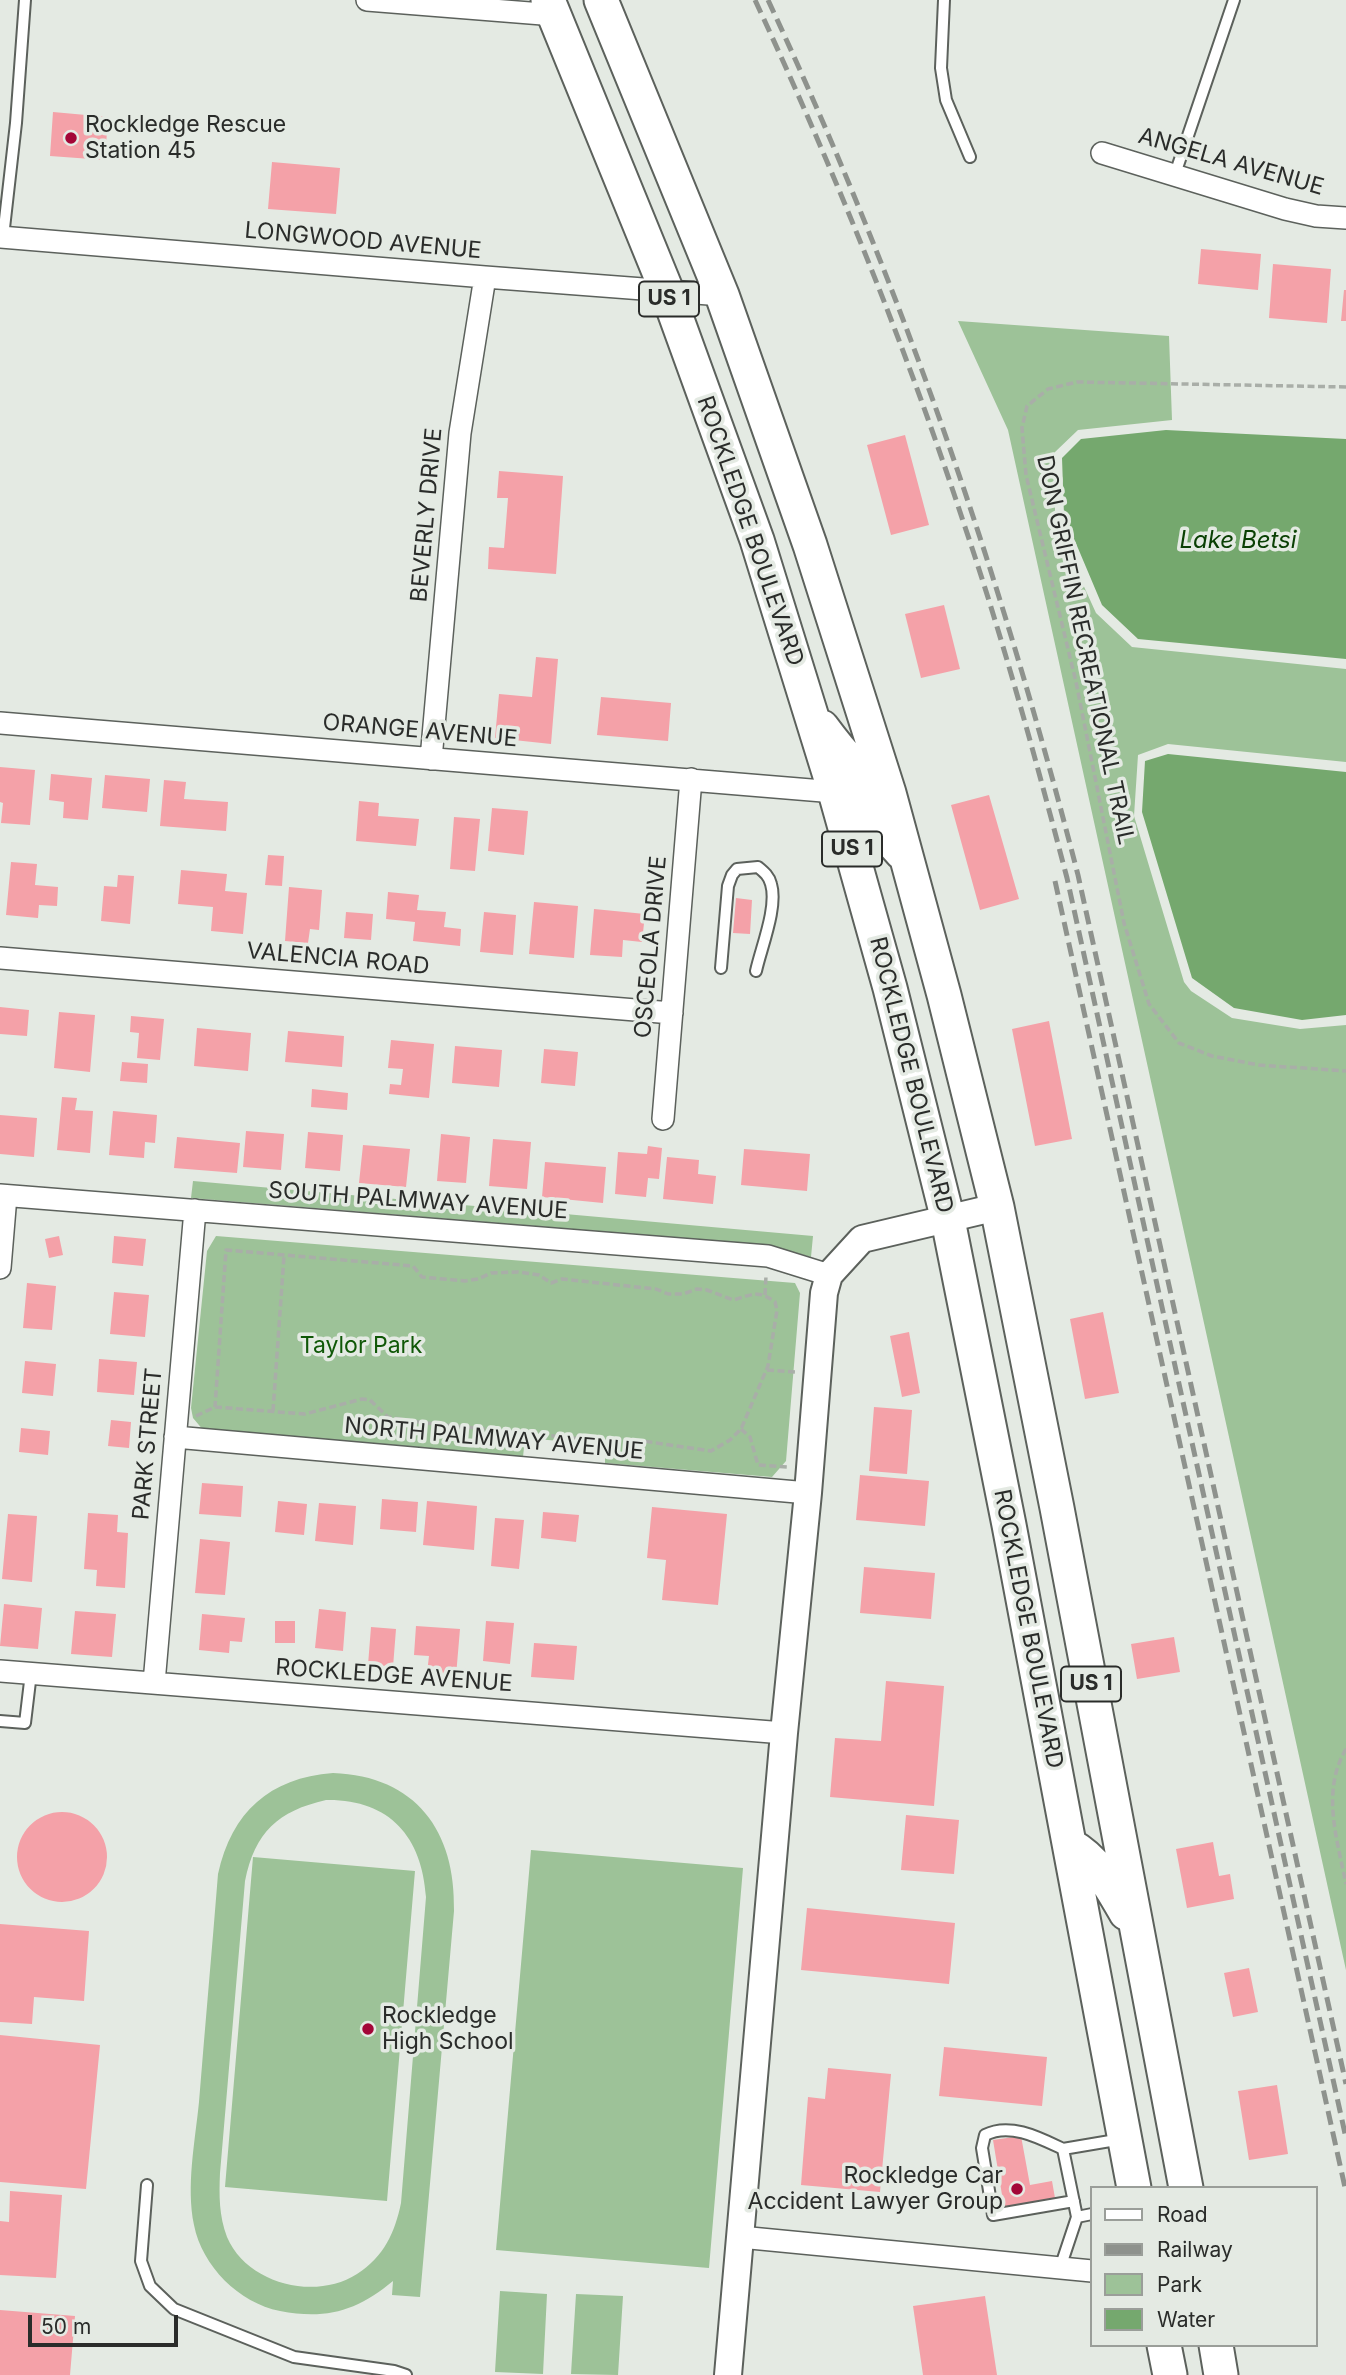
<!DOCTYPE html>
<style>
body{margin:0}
#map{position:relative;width:1346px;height:2375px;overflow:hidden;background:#e4eae3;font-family:Inter,sans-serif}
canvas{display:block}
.legend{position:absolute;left:1090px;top:2186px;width:228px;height:161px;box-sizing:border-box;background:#e4eae3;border:2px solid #9a9e99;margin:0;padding:9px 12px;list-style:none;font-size:21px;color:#2a2c2a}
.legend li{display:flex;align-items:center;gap:14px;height:35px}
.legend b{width:35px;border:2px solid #9a9e99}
.scale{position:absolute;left:28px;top:2315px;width:150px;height:32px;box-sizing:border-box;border:4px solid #2a2c2a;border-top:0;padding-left:9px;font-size:21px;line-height:24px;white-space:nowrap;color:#2a2c2a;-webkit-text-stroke:5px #e4eae3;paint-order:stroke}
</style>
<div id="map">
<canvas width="1346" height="2375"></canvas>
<ul class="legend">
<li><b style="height:9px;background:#fff"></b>Road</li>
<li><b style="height:9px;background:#8e928d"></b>Railway</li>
<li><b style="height:19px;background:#9dc298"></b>Park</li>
<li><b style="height:19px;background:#75a86e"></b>Water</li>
</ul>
<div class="scale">50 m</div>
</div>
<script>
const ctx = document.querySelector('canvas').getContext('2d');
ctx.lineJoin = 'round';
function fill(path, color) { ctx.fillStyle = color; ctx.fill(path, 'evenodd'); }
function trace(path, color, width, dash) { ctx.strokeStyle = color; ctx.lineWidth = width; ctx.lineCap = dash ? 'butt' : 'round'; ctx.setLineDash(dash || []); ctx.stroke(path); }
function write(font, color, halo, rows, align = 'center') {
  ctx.font = font + ' Inter,sans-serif'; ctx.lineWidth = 7; ctx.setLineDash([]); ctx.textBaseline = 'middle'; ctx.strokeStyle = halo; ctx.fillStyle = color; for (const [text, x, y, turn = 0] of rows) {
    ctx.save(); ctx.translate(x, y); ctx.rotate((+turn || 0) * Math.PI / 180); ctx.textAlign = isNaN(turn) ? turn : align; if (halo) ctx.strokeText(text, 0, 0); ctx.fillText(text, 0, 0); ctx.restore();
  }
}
const green = new Path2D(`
 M 958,321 L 1169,336 L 1172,420 L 1078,430 L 1055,452 L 1055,515 L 1071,558 L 1096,613 L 1132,647 L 1346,669 L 1346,762 L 1168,744 L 1138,755 L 1134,816 L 1184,982 L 1191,991 L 1232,1018 L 1300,1029 L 1346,1025 L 1346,1970 L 1008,430 Z
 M 193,1181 L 813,1236 L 811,1257 L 769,1245 L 191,1198 Z
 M 216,1236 L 795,1283 L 800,1293 L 786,1461 L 772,1477 L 605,1463 L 605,1445 L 525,1438 L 523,1457 L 204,1431 L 193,1418 L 191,1408 L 207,1251 Z
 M 333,1773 C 416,1776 456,1831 454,1911 L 420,2297 L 392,2295 L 393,2281 C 357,2311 326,2320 280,2311 C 239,2303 202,2266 194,2225 C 186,2186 195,2142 199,2102 C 205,2026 212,1950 218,1874 C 232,1812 269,1778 333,1773 ZM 326,1800 C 389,1799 422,1836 426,1897 L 401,2203 C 395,2232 384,2257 357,2274 C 315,2301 247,2284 227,2237 C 219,2216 219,2195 220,2173 L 245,1881 C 255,1832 278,1811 326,1800 Z
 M 531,1850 L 743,1868 L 709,2268 L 496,2250 Z
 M 253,1857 L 415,1871 L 387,2201 L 225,2187 Z
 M 500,2291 L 547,2294 L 543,2374 L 495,2372 Z
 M 576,2294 L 623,2296 L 618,2375 L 571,2374 Z`);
const water = new Path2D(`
 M 1166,430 L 1346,439 L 1346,659 L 1138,639 L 1102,605 L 1064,515 L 1062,458 L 1081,439 Z
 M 1168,754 L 1346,772 L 1346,1015 L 1302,1020 L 1234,1008 L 1192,978 L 1142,812 L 1145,761 Z`);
const building = new Path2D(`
 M 53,112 L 108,117 L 105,160 L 50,156 Z
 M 272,162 L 340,168 L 336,214 L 268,209 Z
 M 1201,249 L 1261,254 L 1258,290 L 1198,284 Z
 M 1273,264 L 1331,269 L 1327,323 L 1269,318 Z
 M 1344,290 L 1346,290 L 1346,321 L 1341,321 Z
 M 905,435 L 929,525 L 891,535 L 867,445 Z
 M 499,471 L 563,476 L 556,574 L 488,569 L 489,547 L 504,548 L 508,498 L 497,498 Z
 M 944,605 L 960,669 L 921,678 L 905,614 Z
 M 536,657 L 558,659 L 551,744 L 495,738 L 499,694 L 532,697 Z
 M 601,697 L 671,703 L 668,741 L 597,735 Z
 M 0,767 L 35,770 L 30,825 L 1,823 L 3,803 L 0,802 Z
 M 51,774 L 92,778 L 88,820 L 63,818 L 64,802 L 49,800 Z
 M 105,775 L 150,779 L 147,812 L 102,808 Z
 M 164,780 L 186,782 L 184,799 L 228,802 L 226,831 L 160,826 Z
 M 989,795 L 1019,899 L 980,910 L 951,805 Z
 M 359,801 L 379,803 L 378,816 L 419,819 L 416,846 L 356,841 Z
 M 492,808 L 528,811 L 524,855 L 488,851 Z
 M 454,817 L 480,819 L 475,871 L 450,869 Z
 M 268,855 L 284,856 L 282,886 L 265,885 Z
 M 11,862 L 37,864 L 35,885 L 58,887 L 57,906 L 39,905 L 38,918 L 6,915 Z
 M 181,870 L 227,874 L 225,891 L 247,893 L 243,934 L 211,931 L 213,907 L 178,904 Z
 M 118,875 L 134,876 L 130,924 L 101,921 L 104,886 L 117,887 Z
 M 289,887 L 322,890 L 319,930 L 310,929 L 308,943 L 285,941 Z
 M 388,892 L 419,895 L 417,910 L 446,912 L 444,927 L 461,929 L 460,946 L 413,941 L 415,922 L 386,919 Z
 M 736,898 L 752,900 L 750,934 L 733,933 Z
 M 534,902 L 578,906 L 574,958 L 529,954 Z
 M 594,909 L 645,914 L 642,942 L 623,940 L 622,957 L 590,955 Z
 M 346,912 L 373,914 L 371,940 L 344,938 Z
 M 484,912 L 516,915 L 513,955 L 480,952 Z
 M 0,1007 L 29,1010 L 27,1036 L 0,1034 Z
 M 59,1012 L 95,1015 L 90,1072 L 54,1068 Z
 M 131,1016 L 164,1019 L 160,1060 L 137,1058 L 139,1033 L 130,1032 Z
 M 1049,1021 L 1072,1139 L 1035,1146 L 1012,1029 Z
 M 197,1028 L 251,1033 L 248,1071 L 194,1066 Z
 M 288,1031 L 344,1036 L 342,1067 L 285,1062 Z
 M 391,1040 L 434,1044 L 429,1098 L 389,1094 L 390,1084 L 401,1085 L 403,1069 L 388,1068 Z
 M 455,1046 L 502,1050 L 499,1087 L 452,1083 Z
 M 544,1049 L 578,1052 L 575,1086 L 541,1083 Z
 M 122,1062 L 148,1064 L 147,1083 L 120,1081 Z
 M 312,1089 L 348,1093 L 347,1110 L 311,1107 Z
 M 62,1097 L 77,1098 L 75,1110 L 93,1111 L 90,1153 L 57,1150 Z
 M 113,1111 L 157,1115 L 155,1143 L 145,1142 L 144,1158 L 109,1155 Z
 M 0,1115 L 37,1118 L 34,1157 L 0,1154 Z
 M 246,1131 L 284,1134 L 281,1170 L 243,1167 Z
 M 308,1132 L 343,1135 L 340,1171 L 305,1168 Z
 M 441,1134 L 470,1137 L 466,1183 L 437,1181 Z
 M 177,1137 L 240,1143 L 237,1173 L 174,1168 Z
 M 493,1139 L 531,1142 L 527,1189 L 489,1186 Z
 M 363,1145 L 410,1149 L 406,1187 L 359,1183 Z
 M 648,1146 L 662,1148 L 659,1179 L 648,1178 L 646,1197 L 615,1194 L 618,1152 L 647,1154 Z
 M 744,1149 L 810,1154 L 807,1191 L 741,1185 Z
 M 667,1157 L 699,1160 L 698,1174 L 716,1176 L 713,1204 L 663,1199 Z
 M 545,1162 L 606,1167 L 603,1203 L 542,1197 Z
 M 59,1236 L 63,1255 L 49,1258 L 45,1239 Z
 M 114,1236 L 146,1239 L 143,1266 L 112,1263 Z
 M 27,1283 L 56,1286 L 52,1330 L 23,1328 Z
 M 114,1292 L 149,1295 L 145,1337 L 110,1334 Z
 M 1103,1312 L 1119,1393 L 1085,1399 L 1070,1319 Z
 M 909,1332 L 920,1393 L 902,1397 L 890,1336 Z
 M 99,1359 L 137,1362 L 134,1395 L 97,1392 Z
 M 25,1361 L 56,1364 L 53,1396 L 22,1393 Z
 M 874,1407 L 912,1410 L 907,1474 L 869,1471 Z
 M 111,1420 L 131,1422 L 129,1448 L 108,1446 Z
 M 21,1428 L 50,1431 L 48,1455 L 19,1452 Z
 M 860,1475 L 929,1481 L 925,1526 L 856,1520 Z
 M 202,1483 L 243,1486 L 241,1517 L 199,1514 Z
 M 382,1499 L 418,1502 L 416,1532 L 380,1529 Z
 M 278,1501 L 307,1504 L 304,1535 L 275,1532 Z
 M 427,1501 L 477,1506 L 474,1550 L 423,1545 Z
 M 319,1503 L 356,1506 L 353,1545 L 315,1541 Z
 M 652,1507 L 727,1514 L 718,1605 L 662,1600 L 666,1560 L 647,1558 Z
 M 543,1512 L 579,1515 L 576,1542 L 541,1538 Z
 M 88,1513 L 118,1515 L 117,1532 L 128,1533 L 125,1588 L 96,1586 L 97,1570 L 84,1569 Z
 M 8,1514 L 37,1516 L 32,1582 L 2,1579 Z
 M 495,1518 L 524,1520 L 519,1569 L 491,1566 Z
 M 200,1539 L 230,1542 L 225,1595 L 195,1593 Z
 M 864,1567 L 935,1573 L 931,1619 L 860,1613 Z
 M 4,1604 L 42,1608 L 38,1649 L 0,1646 Z
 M 319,1609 L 346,1612 L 343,1651 L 315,1648 Z
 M 75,1611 L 116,1614 L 112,1657 L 71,1654 Z
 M 202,1614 L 245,1618 L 242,1642 L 230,1641 L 229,1653 L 199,1650 Z
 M 275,1621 L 295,1621 L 295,1643 L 275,1643 Z
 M 486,1621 L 514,1623 L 510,1664 L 483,1661 Z
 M 416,1626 L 460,1629 L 456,1676 L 427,1673 L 429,1656 L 414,1655 Z
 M 371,1627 L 396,1629 L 393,1667 L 368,1665 Z
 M 1174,1637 L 1180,1672 L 1137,1679 L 1131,1644 Z
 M 534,1643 L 577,1646 L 574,1680 L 531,1677 Z
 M 886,1681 L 944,1686 L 934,1806 L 830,1797 L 835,1738 L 881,1741 Z
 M17 1857a45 45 0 1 1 90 0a45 45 0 1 1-90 0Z
 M 906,1815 L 959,1820 L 954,1874 L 901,1870 Z
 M 1213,1842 L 1219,1876 L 1230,1874 L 1234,1899 L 1187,1908 L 1176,1849 Z
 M 807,1908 L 955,1923 L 949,1984 L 801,1970 Z
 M 0,1924 L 89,1931 L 84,2001 L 34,1997 L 32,2024 L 0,2022 Z
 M 1249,1968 L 1258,2012 L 1233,2017 L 1224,1973 Z
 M 0,2035 L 100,2045 L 86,2189 L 0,2182 Z
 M 944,2047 L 1047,2057 L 1042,2106 L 939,2096 Z
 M 828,2068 L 891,2074 L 880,2192 L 801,2185 L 808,2097 L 825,2099 Z
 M 1277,2085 L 1288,2154 L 1249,2160 L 1238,2091 Z
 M 1021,2136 L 1030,2185 L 1052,2181 L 1055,2198 L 1004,2207 L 993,2140 Z
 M 10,2191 L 62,2195 L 56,2278 L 0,2275 L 0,2221 L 9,2222 Z
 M 985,2296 L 997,2375 L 923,2375 L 913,2306 Z
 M 0,2310 L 75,2316 L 70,2375 L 0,2375 Z`);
const path = new Path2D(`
 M 1346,387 L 1077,382 L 1048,389 L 1027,406 L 1022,428 L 1026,475 L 1076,682 L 1124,923 L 1149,1004 L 1179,1043 L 1212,1056 L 1259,1065 L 1346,1071
 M 765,1295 L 766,1276
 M 767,1370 L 796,1372
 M 273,1411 L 284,1256
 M 196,1416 L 215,1407 L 305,1414 L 362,1399 L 370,1400 L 388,1417 L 425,1423 L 612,1442 L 643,1441 L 711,1451 L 730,1440 L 741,1429 L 768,1366 L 777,1310 L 775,1302 C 758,1289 752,1295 733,1300 L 707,1290 L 697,1289 L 683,1294 L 668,1294 L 656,1289 L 562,1279 L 551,1283 L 539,1275 L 518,1272 L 491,1273 L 478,1279 L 465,1281 L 422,1277 L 413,1266 L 226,1250 L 215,1407
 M 741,1429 L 750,1437 L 758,1465 L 788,1467
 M 1346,1749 C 1321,1791 1337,1839 1346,1884`);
const service = new Path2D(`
 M 944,0 L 941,68 L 946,100 L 970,157
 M 1175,174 L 1234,0
 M 3,237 L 16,123 L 25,0
 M 721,968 L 728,886 L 732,875 L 737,869 L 758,867 C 764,872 769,876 771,884 C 778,907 761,948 756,971
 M 0,1721 L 25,1723 L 31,1673
 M 1063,2149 C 1040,2138 1010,2122 985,2135 L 982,2148 L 993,2215 L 1074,2201
 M 147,2185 L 141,2261 L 150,2286 L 174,2309 L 294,2357 L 394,2371 L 406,2375
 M 1092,2214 L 1077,2217 L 1063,2149 L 1122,2139
 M 1060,2268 L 1077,2217`);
const minor = new Path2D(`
 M 367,0 L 555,15
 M 1102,153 L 1285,209 L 1316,216 L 1346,218
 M 0,237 L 485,277 L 722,295
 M 0,723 L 835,792
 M 431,759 L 460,433 L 485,277
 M 0,958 L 672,1013
 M 663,1119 L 691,779
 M 0,1195 L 768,1256 L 829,1275
 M 0,1268 L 6,1196
 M 175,1437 L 808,1493
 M 0,1671 L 784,1733
 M 154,1683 L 195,1210
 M 740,2237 L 1092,2271`);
const tertiary = new Path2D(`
 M 728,2375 L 784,1733 L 808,1493 L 824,1293 L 829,1275 L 862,1239 L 997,1207`);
const primary = new Path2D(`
 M 548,0 L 666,289 L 757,540 L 835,792 L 890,988 L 948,1220 L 1009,1525 L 1134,2188
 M 601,0 L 722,295 L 810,545 L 889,793 L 944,995 L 997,1207 L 1057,1508 L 1186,2188
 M 822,727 C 845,758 857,771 889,793
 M 835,792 L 857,803 L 902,853
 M 1070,1845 C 1098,1861 1110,1886 1126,1913
 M 1164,2345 L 1170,2375
 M 1216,2345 L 1221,2375`);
const rail = new Path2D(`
 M 755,0 C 835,172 906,347 965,527 C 1004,642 1036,760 1067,878 L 1346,2138
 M 768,0 C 901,285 1000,571 1078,875 L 1346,2084
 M 1055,881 L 1346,2192`);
const markers = [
 [71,138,7,"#a30637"],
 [368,2029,7,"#a30637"],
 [1017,2189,7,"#a30637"]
];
const shields = [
 [669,299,60],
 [852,849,60],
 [1091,1684,60]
];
const shieldNames = [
 ["US 1",669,299],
 ["US 1",852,849],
 ["US 1",1091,1684]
];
const poiNames = [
 ["Rockledge Rescue",85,125],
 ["Station 45",85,151],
 ["Rockledge",382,2016],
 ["High School",382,2042],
 ["Rockledge Car",1003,2176,"right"],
 ["Accident Lawyer Group",1003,2202,"right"]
];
const streetNames = [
 ["ANGELA AVENUE",1231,162,16],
 ["LONGWOOD AVENUE",363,241,5],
 ["BEVERLY DRIVE",427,515,-85],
 ["ROCKLEDGE BOULEVARD",750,531,71],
 ["DON GRIFFIN RECREATIONAL TRAIL",1085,650,78],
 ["ORANGE AVENUE",420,731,5],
 ["OSCEOLA DRIVE",651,947,-85],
 ["VALENCIA ROAD",338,959,5],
 ["ROCKLEDGE BOULEVARD",911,1075,76],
 ["SOUTH PALMWAY AVENUE",418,1201,4],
 ["NORTH PALMWAY AVENUE",494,1439,5],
 ["PARK STREET",148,1444,-85],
 ["ROCKLEDGE BOULEVARD",1028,1629,79],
 ["ROCKLEDGE AVENUE",394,1676,4]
];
const parkNames = [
 ["Taylor Park",361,1346]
];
const waterNames = [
 ["Lake Betsi",1238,541]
];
fill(green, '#9dc298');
fill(water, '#75a86e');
fill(building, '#f4a1a8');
trace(service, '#5c615c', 14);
trace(minor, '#5c615c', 24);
trace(tertiary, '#5c615c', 30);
trace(primary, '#5c615c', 37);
trace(path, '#a9aea8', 3.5, [7, 3.5]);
trace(service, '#fff', 10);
trace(minor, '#fff', 21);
trace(tertiary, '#fff', 26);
trace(primary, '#fff', 33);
trace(rail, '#8e928d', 5, [14, 7]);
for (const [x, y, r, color] of markers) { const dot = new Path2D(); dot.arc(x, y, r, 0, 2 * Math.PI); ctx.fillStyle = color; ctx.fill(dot); trace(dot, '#e4eae3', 2.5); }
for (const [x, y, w] of shields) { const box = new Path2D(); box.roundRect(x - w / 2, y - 17.5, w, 35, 5); ctx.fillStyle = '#e4eae3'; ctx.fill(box); trace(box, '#2a2c2a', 2); }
write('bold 21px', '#2a2c2a', null, shieldNames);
write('23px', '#2a2c2a', '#e4eae3', poiNames, 'left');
write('23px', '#2a2c2a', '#e4eae3', streetNames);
write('23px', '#105807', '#e4eae3', parkNames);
write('italic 24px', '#0a4004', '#e4eae3', waterNames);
</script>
